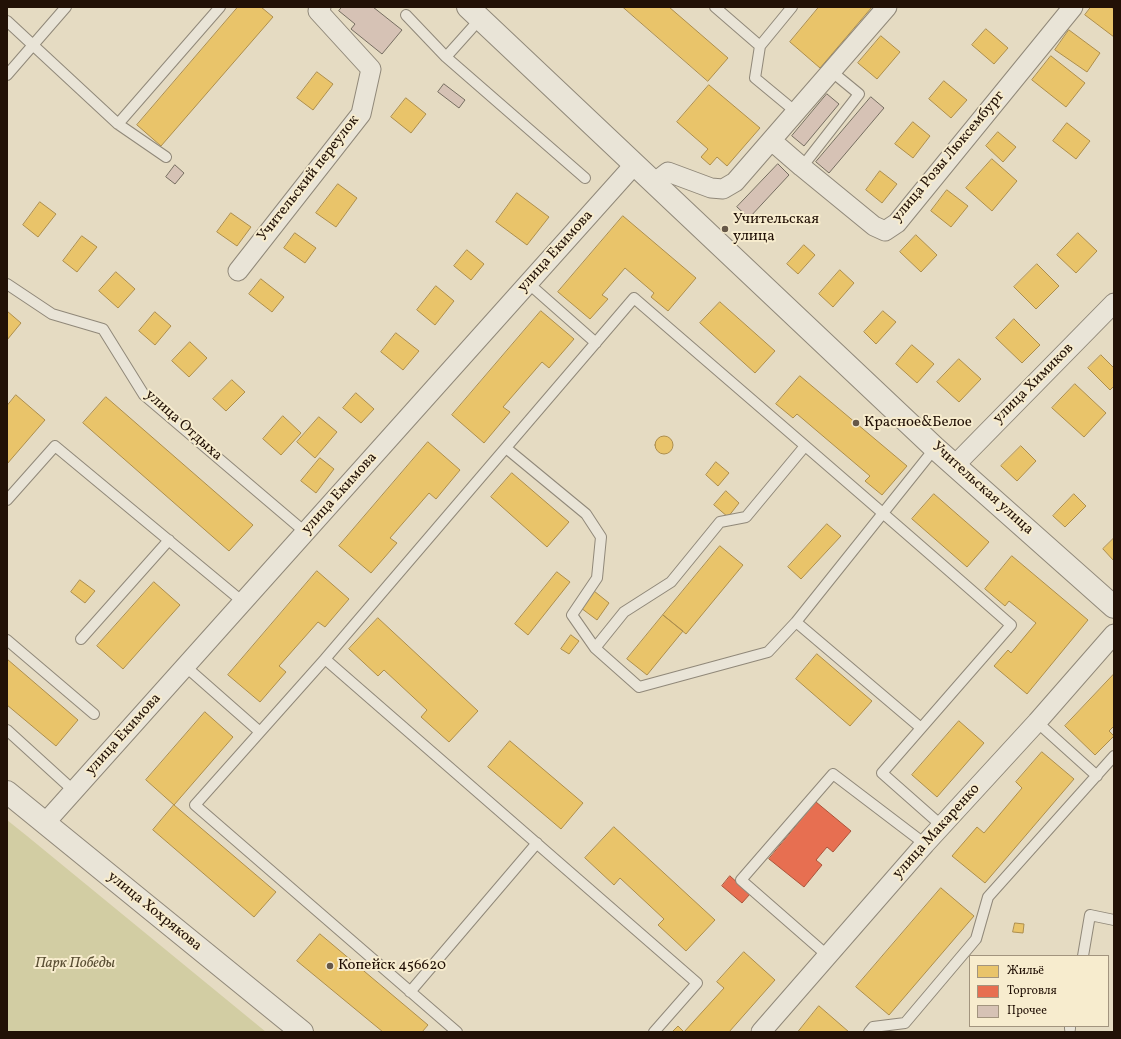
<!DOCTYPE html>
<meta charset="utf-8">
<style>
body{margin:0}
#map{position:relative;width:1121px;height:1039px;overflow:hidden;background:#e5dbc2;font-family:Vollkorn,serif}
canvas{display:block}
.frame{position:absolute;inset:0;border:8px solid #221106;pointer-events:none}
.legend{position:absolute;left:969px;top:955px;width:140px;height:72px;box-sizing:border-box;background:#f7ecce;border:1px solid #a2947e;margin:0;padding:5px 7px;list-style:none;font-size:12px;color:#221106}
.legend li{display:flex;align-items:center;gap:8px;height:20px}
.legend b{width:20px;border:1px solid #a2947e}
</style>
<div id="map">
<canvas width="1121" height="1039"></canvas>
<div class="frame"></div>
<ul class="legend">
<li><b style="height:11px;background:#e9c46a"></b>Жильё</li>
<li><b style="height:11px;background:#e76f51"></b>Торговля</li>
<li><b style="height:11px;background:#d6c2b5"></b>Прочее</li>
</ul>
</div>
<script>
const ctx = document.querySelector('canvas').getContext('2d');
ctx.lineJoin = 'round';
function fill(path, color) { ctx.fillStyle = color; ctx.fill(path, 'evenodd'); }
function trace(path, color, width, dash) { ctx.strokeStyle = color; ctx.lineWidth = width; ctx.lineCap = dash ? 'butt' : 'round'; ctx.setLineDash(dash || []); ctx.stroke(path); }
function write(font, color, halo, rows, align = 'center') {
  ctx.font = font + ' Vollkorn,serif'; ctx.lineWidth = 4; ctx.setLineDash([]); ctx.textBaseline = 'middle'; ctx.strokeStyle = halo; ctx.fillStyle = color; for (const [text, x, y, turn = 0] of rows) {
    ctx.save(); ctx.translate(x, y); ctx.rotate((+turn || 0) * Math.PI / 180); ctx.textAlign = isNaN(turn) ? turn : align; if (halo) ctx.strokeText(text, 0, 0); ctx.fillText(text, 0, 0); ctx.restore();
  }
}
const green = new Path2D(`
 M 7,820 L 27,836 L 266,1032 L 7,1032 Z`);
const homes = new Path2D(`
 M 238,7 L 261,7 L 273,17 L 161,146 L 137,125 Z
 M 623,7 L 669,7 L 728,58 L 708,81 Z
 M 819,7 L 872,7 L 820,68 L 790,42 Z
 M 1091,7 L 1111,7 L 1114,9 L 1114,37 L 1085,15 Z
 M 986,29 L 1008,48 L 994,64 L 972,45 Z
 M 1069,30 L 1100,53 L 1087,72 L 1055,50 Z
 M 881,36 L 900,52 L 877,79 L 858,63 Z
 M 1051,56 L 1085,83 L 1066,107 L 1032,80 Z
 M 317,72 L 333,84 L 313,110 L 297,98 Z
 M 944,81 L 967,100 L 951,118 L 929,99 Z
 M 709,85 L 760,128 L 727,166 L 717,157 L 710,165 L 701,157 L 708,149 L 677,122 Z
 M 406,98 L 426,114 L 411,133 L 391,117 Z
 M 913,122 L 930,136 L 913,158 L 895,144 Z
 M 1067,123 L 1090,141 L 1076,159 L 1053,141 Z
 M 998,132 L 1016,147 L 1003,162 L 986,146 Z
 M 992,159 L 1017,181 L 992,211 L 966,188 Z
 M 880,171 L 897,184 L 882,203 L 866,190 Z
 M 338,184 L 357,198 L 336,227 L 316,213 Z
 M 947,190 L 968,206 L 951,227 L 931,211 Z
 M 517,193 L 549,217 L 527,245 L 496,222 Z
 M 40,202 L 56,214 L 38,237 L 23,225 Z
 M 231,213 L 251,227 L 237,246 L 217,232 Z
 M 623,216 L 696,278 L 668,311 L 651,297 L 654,293 L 625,268 L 602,295 L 608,299 L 590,319 L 558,292 Z
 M 295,233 L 316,248 L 305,263 L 284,248 Z
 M 1078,233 L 1097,251 L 1076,273 L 1057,255 Z
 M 916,235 L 937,255 L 921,272 L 900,252 Z
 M 82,236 L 97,247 L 77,272 L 63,261 Z
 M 804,245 L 815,255 L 798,274 L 787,264 Z
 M 467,250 L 484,264 L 471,280 L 454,266 Z
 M 1037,264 L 1059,286 L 1036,309 L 1014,287 Z
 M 840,270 L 854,283 L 833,307 L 819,294 Z
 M 116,272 L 135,289 L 118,308 L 99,291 Z
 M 261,279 L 284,297 L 272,312 L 249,294 Z
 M 436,286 L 454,301 L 435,325 L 417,310 Z
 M 720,302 L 775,351 L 755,373 L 700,323 Z
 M 7,311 L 21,323 L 7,340 Z
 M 541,311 L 574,339 L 549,368 L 542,362 L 503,407 L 510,412 L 484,443 L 452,415 Z
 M 883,311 L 896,322 L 876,344 L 864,332 Z
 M 155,312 L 171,326 L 155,345 L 139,331 Z
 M 1014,319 L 1040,345 L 1022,363 L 996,338 Z
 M 396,333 L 419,351 L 403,370 L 381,352 Z
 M 190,342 L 207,358 L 189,377 L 172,361 Z
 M 912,345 L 934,364 L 917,383 L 896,364 Z
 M 1101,355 L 1114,368 L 1114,386 L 1110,390 L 1088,368 Z
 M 959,359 L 981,379 L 959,402 L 937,382 Z
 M 800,376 L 907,466 L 882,495 L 865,481 L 870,476 L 797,414 L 793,418 L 776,404 Z
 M 232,380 L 245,392 L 226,411 L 213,399 Z
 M 1075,384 L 1106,413 L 1084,437 L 1052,408 Z
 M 356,393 L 374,409 L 361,423 L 343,408 Z
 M 16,395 L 45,420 L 7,464 L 7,406 Z
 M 106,397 L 253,525 L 229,551 L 83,423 Z
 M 283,416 L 301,433 L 281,455 L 263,439 Z
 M 319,417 L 337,432 L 315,458 L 297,442 Z
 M655 445a9 9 0 1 1 18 0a9 9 0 1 1-18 0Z
 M 428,442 L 460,470 L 436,499 L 429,493 L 390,538 L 397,543 L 371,573 L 339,546 Z
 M 1021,446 L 1036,461 L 1017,481 L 1001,466 Z
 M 320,458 L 334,469 L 316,493 L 301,481 Z
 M 716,462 L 729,473 L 718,486 L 706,475 Z
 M 512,473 L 569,522 L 547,547 L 491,497 Z
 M 726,491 L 739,503 L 728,517 L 714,505 Z
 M 934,494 L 989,542 L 967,567 L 912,519 Z
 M 1074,494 L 1086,506 L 1065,527 L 1053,516 Z
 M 827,524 L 841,536 L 801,579 L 788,567 Z
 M 1114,538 L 1114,561 L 1103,549 Z
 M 720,546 L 743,565 L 686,634 L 663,615 Z
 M 1012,556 L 1088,620 L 1027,694 L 994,666 L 1008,650 L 1011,653 L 1036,623 L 1009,601 L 1005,606 L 985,589 Z
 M 317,571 L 349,599 L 325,627 L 318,622 L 279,666 L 286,672 L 260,702 L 228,675 Z
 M 557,572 L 570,582 L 528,635 L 515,624 Z
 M 80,580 L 95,591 L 85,603 L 71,592 Z
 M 154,582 L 180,605 L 123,669 L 97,646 Z
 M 594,591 L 609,603 L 597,620 L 581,608 Z
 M 663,615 L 683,631 L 647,675 L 627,659 Z
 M 378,618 L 478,711 L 449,742 L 421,717 L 427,710 L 384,670 L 378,676 L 349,649 Z
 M 571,635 L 579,641 L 569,654 L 561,649 Z
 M 817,654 L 872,701 L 850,726 L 796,679 Z
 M 7,659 L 78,720 L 56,746 L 7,705 Z
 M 1114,674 L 1114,726 L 1109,731 L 1114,736 L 1095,755 L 1065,726 Z
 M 205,712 L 233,737 L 174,805 L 146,780 Z
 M 959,721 L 984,743 L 937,797 L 912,775 Z
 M 510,741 L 583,803 L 561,829 L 488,767 Z
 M 1042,752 L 1074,779 L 985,883 L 952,856 L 977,827 L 984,833 L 1022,788 L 1016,782 Z
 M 174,805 L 276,892 L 254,917 L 153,830 Z
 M 614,827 L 715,920 L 686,951 L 658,925 L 664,919 L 620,878 L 614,885 L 585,858 Z
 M 941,888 L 974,916 L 889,1015 L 856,987 Z
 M 1015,923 L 1024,924 L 1023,933 L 1013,932 Z
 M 320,934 L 428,1025 L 422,1032 L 383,1032 L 297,961 Z
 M 744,952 L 775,980 L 729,1032 L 672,1032 L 678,1026 L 684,1032 L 724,988 L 717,982 Z
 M 819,1006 L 849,1032 L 798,1032 Z`);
const shops = new Path2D(`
 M 816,802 L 851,831 L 833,852 L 827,847 L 816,860 L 822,865 L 804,887 L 769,859 Z
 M 730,876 L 750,894 L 742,903 L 722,886 Z`);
const building = new Path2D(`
 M 342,7 L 373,7 L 402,30 L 382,54 L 351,29 L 355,24 L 339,11 Z
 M 444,84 L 465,100 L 459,108 L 438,92 Z
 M 827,94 L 839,104 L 804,146 L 792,136 Z
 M 871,97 L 884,108 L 829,173 L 816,162 Z
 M 778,164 L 789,175 L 749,218 L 737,207 Z
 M 175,165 L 184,173 L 175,184 L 166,177 Z`);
const service = new Path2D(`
 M 715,7 L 760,46 L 792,7
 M 406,15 L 446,57
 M 480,19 L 446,57 L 585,178
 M 7,21 L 118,124 L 166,157
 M 760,46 L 755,78 L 796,112
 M 7,75 L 66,7
 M 118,124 L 220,7
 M 802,167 L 859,94 L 831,71
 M 528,283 L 596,343
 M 7,284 L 52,314 L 103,329 L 144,395 L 305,532
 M 506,448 L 586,514 L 601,537 L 597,578 L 572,615 L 595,648 L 639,687 L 768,652 L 796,622
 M 7,500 L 55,446 L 243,602
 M 81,639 L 169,540
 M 7,640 L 94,714
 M 595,648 L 624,612 L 671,582 L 720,522 L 746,517 L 805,446
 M 325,659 L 634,298 C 760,407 886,515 1011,625 L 882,773 L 942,826
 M 185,666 L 260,732
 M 1037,722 L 1097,776
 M 921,728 L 796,622 L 935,448
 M 7,730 L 74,791
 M 828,956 L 741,880 L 833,774 L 925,844
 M 1083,956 L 1090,915 L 1114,920
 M 410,992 L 537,843
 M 1070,1029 L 1070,1026
 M 457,1032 L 195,805 L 325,659 L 697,983 L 654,1032
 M 869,1032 L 873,1027 L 905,1023 L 976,939 L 988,897 L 1114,756`);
const minor = new Path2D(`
 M 772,141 L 802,167 L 874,226 L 885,231 L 897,223 L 1073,7
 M 654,183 L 668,172 L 711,188 L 723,189 L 735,182 L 887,7
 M 238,271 L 361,114 L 371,69 L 318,11 L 321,7
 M 955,465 L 1114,303
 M 45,823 L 634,165
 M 761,1032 L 925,844 L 1037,722 L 1114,634`);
const tertiary = new Path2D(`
 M 468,7 L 935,448 L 1114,607
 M 7,792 L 302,1032`);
const markers = [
 [725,229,4,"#665848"],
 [856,423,4,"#665848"],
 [330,966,4,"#665848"]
];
const streetNames = [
 ["улица Розы Люксембург",949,157,-50],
 ["Учительский переулок",309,179,-52],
 ["улица Екимова",556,252,-48],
 ["улица Химиков",1034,384,-45],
 ["улица Отдыха",183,426,42],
 ["Учительская улица",982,489,42],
 ["улица Екимова",340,494,-48],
 ["улица Екимова",124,735,-48],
 ["улица Макаренко",937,832,-48],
 ["улица Хохрякова",154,912,39]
];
const poiNames = [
 ["Учительская",733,220],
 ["улица",733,237],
 ["Красное&Белое",864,423],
 ["Копейск 456620",338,966]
];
const parkNames = [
 ["Парк Победы",75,964]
];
fill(green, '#d2cda3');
fill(homes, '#e9c46a');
trace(homes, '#ad8e4c', 1);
fill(shops, '#e76f51');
trace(shops, '#ac533a', 1);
fill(building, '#d6c2b5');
trace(building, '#756d60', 1);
trace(service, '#908879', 12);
trace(minor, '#908879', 21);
trace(tertiary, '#908879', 24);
trace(service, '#e9e4d7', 10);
trace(minor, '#e9e4d7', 19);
trace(tertiary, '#e9e4d7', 22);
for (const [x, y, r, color] of markers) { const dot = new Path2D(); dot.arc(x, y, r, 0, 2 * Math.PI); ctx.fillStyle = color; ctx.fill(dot); trace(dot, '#f7ecce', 1.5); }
write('15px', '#221106', '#f7ecce', streetNames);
write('15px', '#221106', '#f7ecce', poiNames, 'left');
write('italic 15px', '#5a4f34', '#f7ecce', parkNames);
</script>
